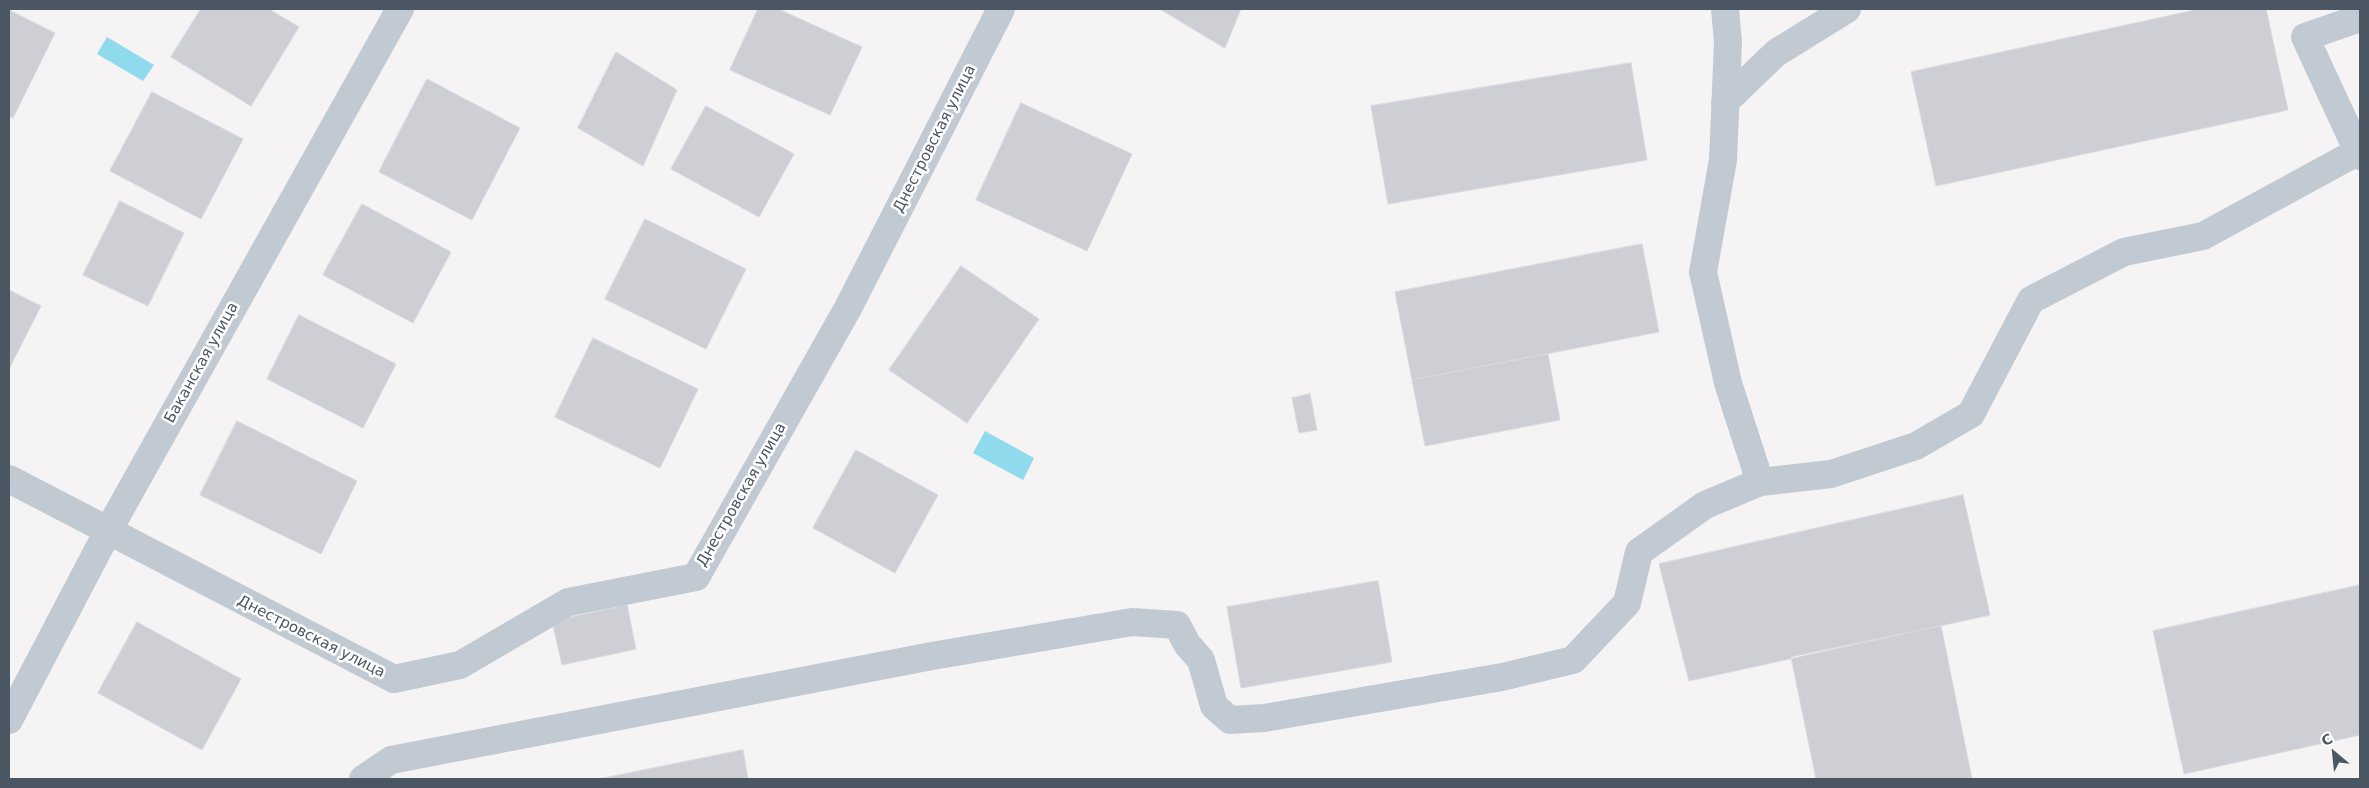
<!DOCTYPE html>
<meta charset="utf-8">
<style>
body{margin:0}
#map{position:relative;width:2369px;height:788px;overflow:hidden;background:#f5f3f3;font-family:"DejaVu Sans",sans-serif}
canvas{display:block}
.frame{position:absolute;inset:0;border:10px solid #4a5661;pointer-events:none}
.north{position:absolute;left:2309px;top:728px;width:50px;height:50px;-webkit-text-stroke:4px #fff;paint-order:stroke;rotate:332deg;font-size:14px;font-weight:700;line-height:20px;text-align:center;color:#4a5661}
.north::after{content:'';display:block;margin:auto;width:18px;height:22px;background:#4a5661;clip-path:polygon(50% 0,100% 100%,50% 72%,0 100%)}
</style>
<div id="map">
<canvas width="2369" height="788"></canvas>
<div class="frame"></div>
<div class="north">С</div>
</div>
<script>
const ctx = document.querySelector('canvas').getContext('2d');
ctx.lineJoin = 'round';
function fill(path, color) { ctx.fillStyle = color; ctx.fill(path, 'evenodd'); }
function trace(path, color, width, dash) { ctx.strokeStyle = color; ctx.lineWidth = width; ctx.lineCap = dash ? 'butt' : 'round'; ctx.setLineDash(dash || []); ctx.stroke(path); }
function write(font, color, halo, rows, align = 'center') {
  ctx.font = font + ' "DejaVu Sans",sans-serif'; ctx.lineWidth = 5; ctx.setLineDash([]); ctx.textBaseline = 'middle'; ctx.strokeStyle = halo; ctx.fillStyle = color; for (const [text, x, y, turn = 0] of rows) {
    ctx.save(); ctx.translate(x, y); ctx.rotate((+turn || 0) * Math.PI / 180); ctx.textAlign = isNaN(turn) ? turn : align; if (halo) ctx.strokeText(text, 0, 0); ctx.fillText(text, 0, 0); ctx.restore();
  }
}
const water = new Path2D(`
 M 107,37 L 154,65 L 143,81 L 97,54 Z
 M 985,431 L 1034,458 L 1023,480 L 973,453 Z`);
const building = new Path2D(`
 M 201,9 L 269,9 L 299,27 L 251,106 L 171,57 Z
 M 758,9 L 778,9 L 862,47 L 830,115 L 730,70 Z
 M 1160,9 L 1241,9 L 1225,48 Z
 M 2200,9 L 2266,9 L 2288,110 L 1936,186 L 1911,72 Z
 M 9,10 L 55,33 L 13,118 L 9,116 Z
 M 616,52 L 677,90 L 643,166 L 578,128 Z
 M 1631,63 L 1647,160 L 1388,204 L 1371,106 Z
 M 427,79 L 520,128 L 472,220 L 379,172 Z
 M 152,92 L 243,139 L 201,219 L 110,171 Z
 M 1021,103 L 1132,154 L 1087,251 L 976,200 Z
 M 706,106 L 794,154 L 759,217 L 671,169 Z
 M 120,201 L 184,233 L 148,306 L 83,275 Z
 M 362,204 L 451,252 L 413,323 L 323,275 Z
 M 645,219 L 746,269 L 706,349 L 605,299 Z
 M 1642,244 L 1659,332 L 1412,380 L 1395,292 Z
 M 961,266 L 1039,319 L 967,423 L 889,370 Z
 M 9,290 L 41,306 L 9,369 Z
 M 299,315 L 396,364 L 363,428 L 267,379 Z
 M 593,338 L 698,389 L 660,468 L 555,417 Z
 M 1548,354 L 1560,420 L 1425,446 L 1412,380 Z
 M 1310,394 L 1317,430 L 1299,433 L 1292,398 Z
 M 237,421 L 357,481 L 321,554 L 200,495 Z
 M 856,450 L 938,495 L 895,573 L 813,528 Z
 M 1963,495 L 1990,615 L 1689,681 L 1659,564 Z
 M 1378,581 L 1392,662 L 1241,688 L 1227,607 Z
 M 2360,585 L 2360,735 L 2184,774 L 2153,631 Z
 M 627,605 L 636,649 L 562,665 L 552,621 Z
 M 137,622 L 241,679 L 202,750 L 98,693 Z
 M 1941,626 L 1972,779 L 1816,779 L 1791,657 Z
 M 743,750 L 748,779 L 599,779 Z`);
const minor = new Path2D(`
 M 1725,9 L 1728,42 L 1723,160 L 1703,272 L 1728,383 L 1760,482
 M 2360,18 L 2305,37 L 2360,156
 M 1725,102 L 1776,53 L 1847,9
 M 9,479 L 394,679 L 460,665 L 568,602 L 696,577 L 848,308 L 1001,9
 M 9,720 L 108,531 L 400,9
 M 363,779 L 391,760 L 932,656 L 1132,622 L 1177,625 L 1187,644 L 1201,660 L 1214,706 L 1230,720 L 1264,718 L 1502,677 L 1573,660 L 1627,603 L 1639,552 L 1705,505 L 1760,482 L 1831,474 L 1916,446 L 1971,414 L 2031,300 L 2124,252 L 2203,236 L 2359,151`);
const streetNames = [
 ["Днестровская улица",935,139,-63],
 ["Баканская улица",202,363,-61],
 ["Днестровская улица",742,495,-60],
 ["Днестровская улица",311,637,27]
];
fill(water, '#90daee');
fill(building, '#cdcfd5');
trace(building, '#d7d9de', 1);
trace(minor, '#c1cad2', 28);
write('15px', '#4a5661', '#fff', streetNames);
</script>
